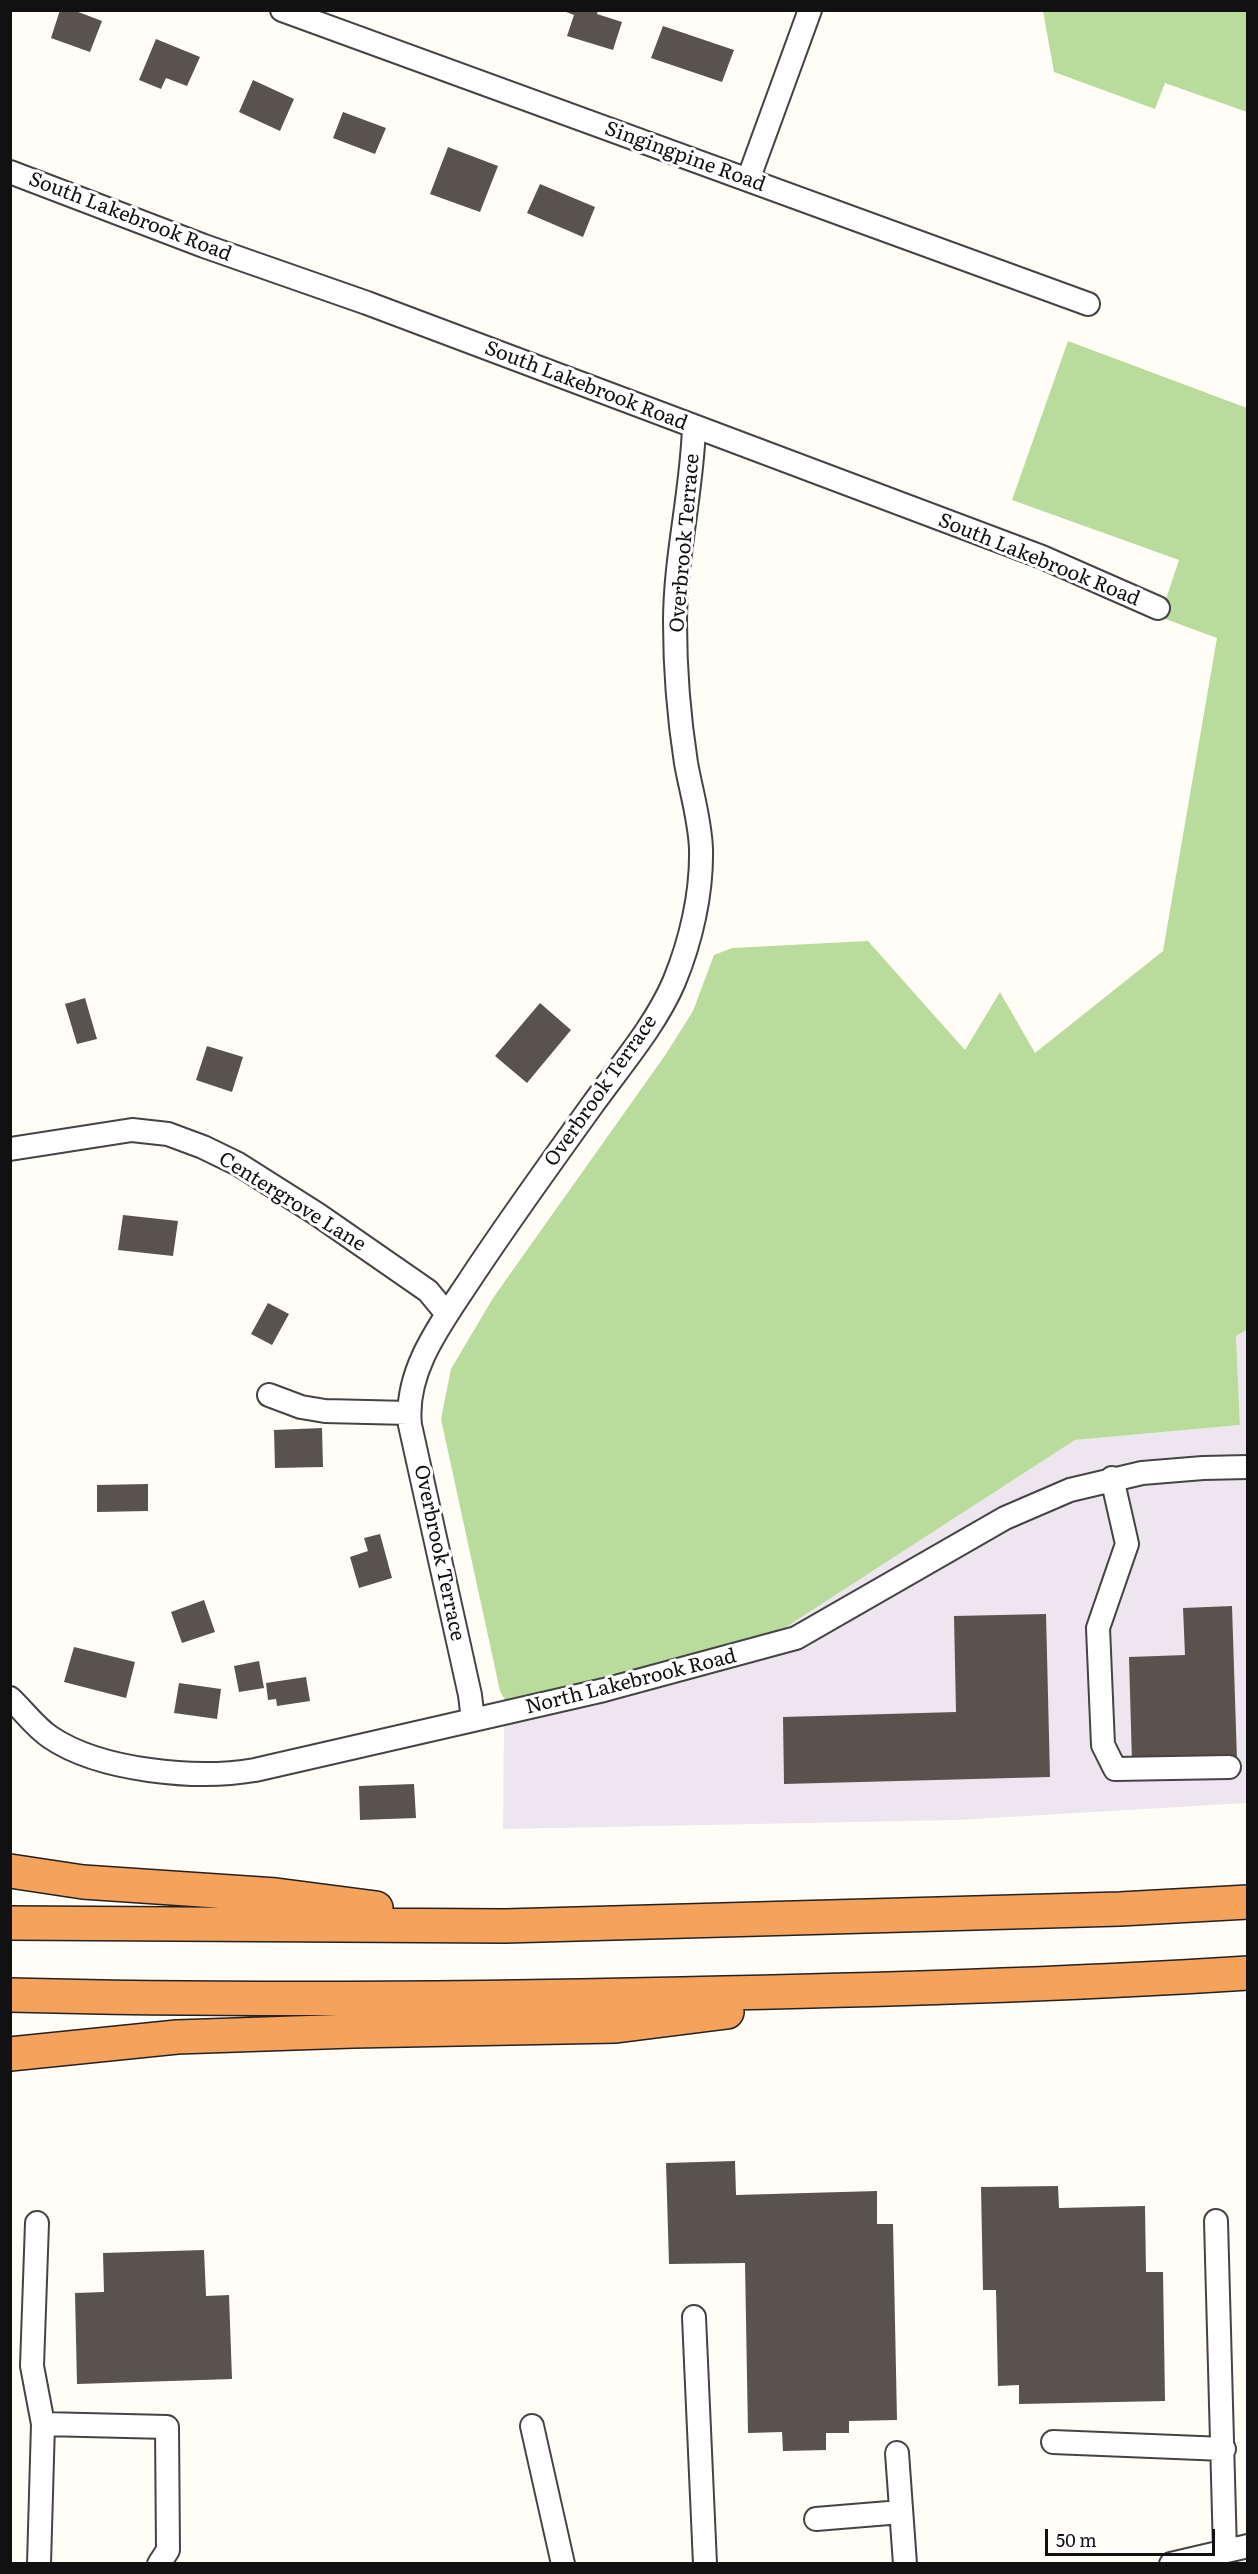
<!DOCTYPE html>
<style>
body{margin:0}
#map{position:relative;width:1258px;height:2574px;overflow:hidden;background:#fffdf5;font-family:Literata,serif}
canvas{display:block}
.frame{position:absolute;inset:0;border:12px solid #111;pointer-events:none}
.scale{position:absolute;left:1045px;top:2529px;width:170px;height:27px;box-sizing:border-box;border:3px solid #111;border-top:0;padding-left:8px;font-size:18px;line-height:21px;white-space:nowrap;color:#111;-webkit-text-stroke:4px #fff;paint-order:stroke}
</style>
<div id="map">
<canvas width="1258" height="2574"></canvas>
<div class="frame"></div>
<div class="scale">50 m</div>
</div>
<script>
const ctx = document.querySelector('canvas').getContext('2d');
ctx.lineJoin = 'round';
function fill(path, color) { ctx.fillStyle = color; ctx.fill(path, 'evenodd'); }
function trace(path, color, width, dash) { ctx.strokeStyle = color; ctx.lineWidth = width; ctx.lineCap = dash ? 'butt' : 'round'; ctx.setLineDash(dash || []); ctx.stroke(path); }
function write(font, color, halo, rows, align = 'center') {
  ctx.font = font + ' Literata,serif'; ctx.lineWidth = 6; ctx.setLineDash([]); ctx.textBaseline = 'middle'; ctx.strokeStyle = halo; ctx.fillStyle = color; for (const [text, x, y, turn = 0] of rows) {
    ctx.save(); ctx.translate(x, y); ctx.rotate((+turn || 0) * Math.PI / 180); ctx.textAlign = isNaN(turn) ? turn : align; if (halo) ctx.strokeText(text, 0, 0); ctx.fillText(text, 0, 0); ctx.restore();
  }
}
const industrial = new Path2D(`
 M 1247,1329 L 1247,1803 L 957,1820 L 503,1829 L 504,1726 L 508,1705 L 763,1642 L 1075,1440 L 1240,1425 L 1236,1336 Z`);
const forest = new Path2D(`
 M 1043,11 L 1247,11 L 1247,112 L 1165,83 L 1155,109 L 1054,72 Z
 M 1068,341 L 1247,408 L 1248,1329 L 1236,1336 L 1240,1425 L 1075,1440 L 763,1642 L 508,1705 L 500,1691 L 441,1419 L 451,1369 L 493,1298 L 666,1054 L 693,1011 L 714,955 L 732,948 L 868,941 L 965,1050 L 1000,992 L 1035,1053 L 1163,951 L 1217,638 L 1160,617 L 1179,560 L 1012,500 Z`);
const building = new Path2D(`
 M 60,10 L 73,10 L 102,21 L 90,52 L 51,38 Z
 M 598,10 L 597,14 L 622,22 L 613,50 L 567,36 L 574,15 L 561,10 Z
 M 663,26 L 734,50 L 722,82 L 651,58 Z
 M 156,39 L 200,57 L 187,86 L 166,78 L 161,89 L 139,80 Z
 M 253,80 L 294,99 L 280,131 L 239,112 Z
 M 343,112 L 386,128 L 375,154 L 333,138 Z
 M 448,147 L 498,166 L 480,212 L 430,194 Z
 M 540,184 L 595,207 L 583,237 L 527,213 Z
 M 85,998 L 97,1039 L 77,1044 L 65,1004 Z
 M 540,1003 L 571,1030 L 527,1083 L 495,1056 Z
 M 207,1046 L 243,1057 L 232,1092 L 196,1080 Z
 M 123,1215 L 178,1221 L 173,1256 L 118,1250 Z
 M 268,1303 L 289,1314 L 272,1345 L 251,1334 Z
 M 322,1428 L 323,1467 L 275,1468 L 274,1430 Z
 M 148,1484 L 148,1511 L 97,1512 L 97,1485 Z
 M 380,1534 L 392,1578 L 359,1588 L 350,1557 L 368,1551 L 364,1538 Z
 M 204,1600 L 215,1632 L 182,1643 L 171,1612 Z
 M 1232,1606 L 1237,1760 L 1132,1763 L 1129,1657 L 1185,1655 L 1183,1608 Z
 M 1046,1614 L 1050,1777 L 784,1784 L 783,1717 L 956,1712 L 954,1616 Z
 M 74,1647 L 135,1662 L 126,1698 L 64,1682 Z
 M 259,1661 L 264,1688 L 239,1692 L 234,1666 Z
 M 306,1677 L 310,1701 L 277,1706 L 276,1699 L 268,1700 L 266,1683 Z
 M 179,1683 L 221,1689 L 217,1719 L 174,1713 Z
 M 414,1784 L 416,1818 L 360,1820 L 359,1786 Z
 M 735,2161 L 736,2195 L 877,2191 L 877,2224 L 893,2224 L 897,2420 L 849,2421 L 849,2433 L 826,2433 L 826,2450 L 783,2451 L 782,2432 L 748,2433 L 745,2263 L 669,2264 L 666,2163 Z
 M 1058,2186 L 1059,2208 L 1145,2206 L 1146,2272 L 1163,2272 L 1165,2401 L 1019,2404 L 1019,2385 L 998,2386 L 996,2290 L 983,2290 L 981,2187 Z
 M 204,2250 L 206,2296 L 229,2295 L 232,2379 L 77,2384 L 75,2293 L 104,2292 L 103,2253 Z`);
const minor = new Path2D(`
 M 282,10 L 1088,304
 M 10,172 L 204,246 L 367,303 L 1042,557 L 1158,608
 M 748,180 L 810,10
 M 10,1149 L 132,1130 L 168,1134 L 203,1147 L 238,1164 L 317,1214 L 428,1291 L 447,1314
 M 269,1395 L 301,1407 L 325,1411 L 409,1413
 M 1112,1478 L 1127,1544 L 1098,1628 L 1103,1745 L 1115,1769 L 1229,1767
 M 10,1698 C 23,1710 35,1727 50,1737 C 100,1771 196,1780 255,1770 L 604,1690 L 796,1638 L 1005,1518 L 1070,1490 L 1142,1473 L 1203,1468 L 1248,1467
 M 473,1720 L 470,1695 L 410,1425 C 404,1370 443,1321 471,1278 C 510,1219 552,1161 593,1104 C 621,1065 655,1026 674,982 C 691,941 702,893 701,849 C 700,820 691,791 686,763 C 679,718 675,668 675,622 C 675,557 692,492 694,427
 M 1216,2221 L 1225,2551
 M 37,2223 L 32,2366 L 43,2424 L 167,2427 L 168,2550 L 159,2564
 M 694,2317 L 705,2564
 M 532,2426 L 563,2564
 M 1053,2442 L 1224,2449
 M 897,2453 L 905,2564
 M 816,2519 L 901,2512
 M 39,2564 L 43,2424
 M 1171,2564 L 1248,2546`);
const highway = new Path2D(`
 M 10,1871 L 83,1882 L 276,1895 L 376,1908
 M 10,1923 L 505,1926 L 1120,1909 L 1248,1902
 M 10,1995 C 234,2001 458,1999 682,1994 C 871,1990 1059,1985 1248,1973
 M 10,2054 L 177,2037 L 353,2031 L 616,2026 L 727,2012`);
const streetNames = [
 ["Singingpine Road",685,157,20],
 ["South Lakebrook Road",130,217,21],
 ["South Lakebrook Road",586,386,21],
 ["Overbrook Terrace",685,543,-85],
 ["South Lakebrook Road",1039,560,22],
 ["Overbrook Terrace",601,1091,-55],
 ["Centergrove Lane",292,1202,32],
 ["Overbrook Terrace",439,1553,78],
 ["North Lakebrook Road",631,1682,-14]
];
fill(industrial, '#eee6ef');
fill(forest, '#b9dc9c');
fill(building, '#5a524d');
trace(minor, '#444', 26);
trace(highway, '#222', 36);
trace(minor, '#fff', 22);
trace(highway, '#f5a25d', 33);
write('20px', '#111', '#fff', streetNames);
</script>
